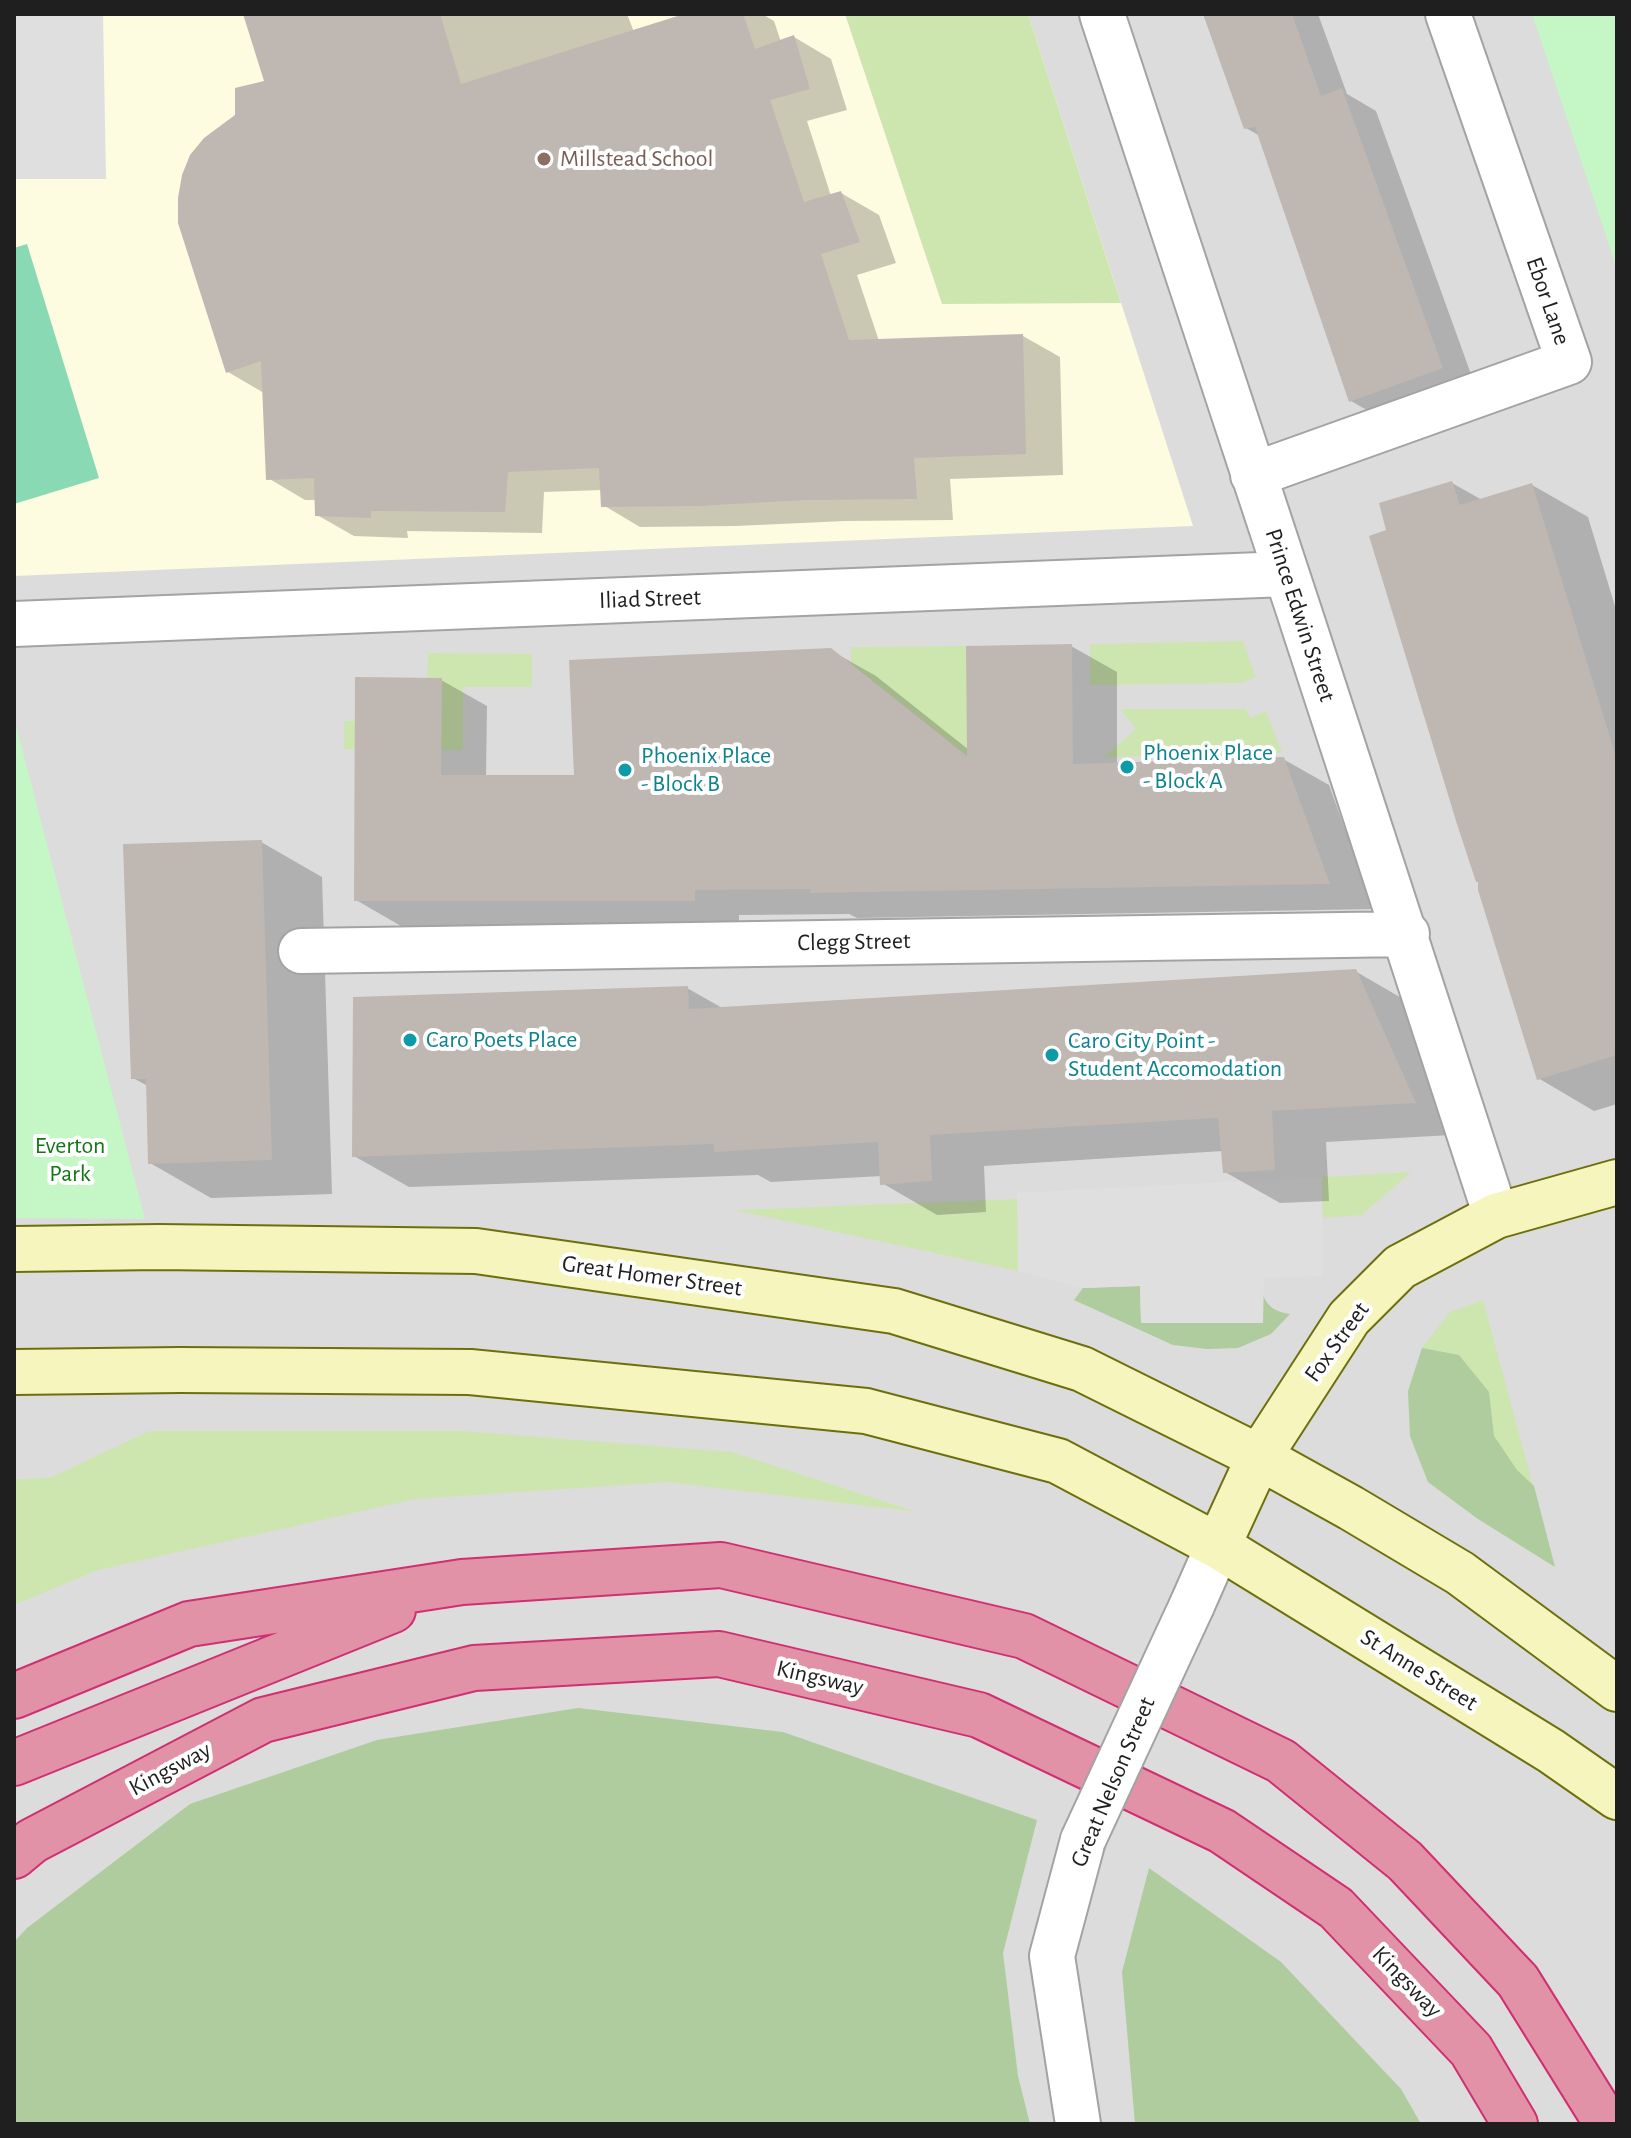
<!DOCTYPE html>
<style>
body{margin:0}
#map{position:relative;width:1631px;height:2138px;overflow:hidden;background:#efebe5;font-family:"Alegreya Sans",sans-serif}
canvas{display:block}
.frame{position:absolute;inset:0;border:16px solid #1f1f1f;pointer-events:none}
</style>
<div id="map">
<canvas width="1631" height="2138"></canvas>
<div class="frame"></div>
</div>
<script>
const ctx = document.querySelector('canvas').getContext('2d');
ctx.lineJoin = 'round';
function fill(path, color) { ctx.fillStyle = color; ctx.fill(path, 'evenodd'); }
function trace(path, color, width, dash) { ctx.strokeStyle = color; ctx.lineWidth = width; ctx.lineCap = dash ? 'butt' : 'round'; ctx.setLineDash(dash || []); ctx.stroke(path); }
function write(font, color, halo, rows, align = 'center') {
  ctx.font = font + ' "Alegreya Sans",sans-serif'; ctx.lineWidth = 8; ctx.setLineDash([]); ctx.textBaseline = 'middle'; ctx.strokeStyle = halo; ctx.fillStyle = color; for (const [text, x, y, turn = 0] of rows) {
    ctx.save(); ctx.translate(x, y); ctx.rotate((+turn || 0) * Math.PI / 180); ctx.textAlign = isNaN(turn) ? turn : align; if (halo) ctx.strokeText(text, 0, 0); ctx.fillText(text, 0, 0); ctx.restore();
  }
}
const residential = new Path2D(`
 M 14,14 L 1617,14 L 1617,2124 L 14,2124 Z`);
const education = new Path2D(`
 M 14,14 L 1028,14 L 1193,526 L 14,576 Z`);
const grass = new Path2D(`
 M 845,14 L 1028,14 L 1121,303 L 942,304 Z
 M 1243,641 L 1256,677 L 1240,683 L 1090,685 L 1090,644 Z
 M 966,646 L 967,756 L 851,664 L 851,647 Z
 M 428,653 L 532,654 L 532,687 L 463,687 L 463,750 L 344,749 L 344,721 L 441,722 L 442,678 L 427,678 Z
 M 1120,709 L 1246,709 L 1250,718 L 1266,711 L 1282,753 L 1104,757 L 1136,729 Z
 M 1411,1172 L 1362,1215 L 1322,1218 L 1322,1177 Z
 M 1019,1199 L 1018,1271 L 734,1210 Z
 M 1483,1300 L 1555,1567 L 1478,1519 L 1428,1482 L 1410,1436 L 1408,1391 L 1422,1348 L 1450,1312 Z
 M 149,1431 L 463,1431 L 732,1452 L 917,1512 L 669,1482 L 416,1499 L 98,1570 L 14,1605 L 14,1479 L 50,1478 Z`);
const forest = new Path2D(`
 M 1140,1286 L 1141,1322 L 1263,1323 L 1263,1295 C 1268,1308 1277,1312 1290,1314 L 1271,1334 L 1238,1348 L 1207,1349 L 1173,1345 L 1074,1300 L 1083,1288 Z
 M 1422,1348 L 1459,1355 L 1489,1392 L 1494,1436 L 1517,1470 L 1534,1486 L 1555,1567 L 1478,1519 L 1428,1482 L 1410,1436 L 1408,1391 Z
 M 578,1708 L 783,1732 L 1037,1820 L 1003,1953 L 1018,2076 L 1030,2124 L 14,2124 L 14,1942 L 27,1928 L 190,1804 L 377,1740 Z
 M 1149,1868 L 1281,1962 L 1401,2089 L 1421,2124 L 1135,2124 L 1122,1972 Z`);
const park = new Path2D(`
 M 1532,14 L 1617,14 L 1617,269 Z
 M 14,718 L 145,1219 L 14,1218 Z`);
const pitch = new Path2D(`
 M 27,244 L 99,478 L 14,504 L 14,248 Z`);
const parking = new Path2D(`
 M 14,14 L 103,14 L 106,179 L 14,179 Z
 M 1322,1177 L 1323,1276 L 1264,1278 L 1263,1323 L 1141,1323 L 1140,1286 L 1083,1288 L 1018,1271 L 1017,1193 Z`);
const shadow = new Path2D(`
 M 245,14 L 627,14 L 634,32 L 691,14 L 762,14 L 774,21 L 781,42 L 794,37 L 831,59 L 847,110 L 807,121 L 831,196 L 841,193 L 879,215 L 896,263 L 857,275 L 879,341 L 1023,336 L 1060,357 L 1063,475 L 950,479 L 953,520 L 845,521 L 736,526 L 640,527 L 603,505 L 602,490 L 544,492 L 542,533 L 407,531 L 408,538 L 354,536 L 317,515 L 317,500 L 305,500 L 268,478 L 264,393 L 228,372 L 237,117 L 267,83 Z
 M 1205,14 L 1318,14 L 1347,94 L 1376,111 L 1476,388 L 1386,421 L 1351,401 L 1260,136 L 1246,128 Z
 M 1452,483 L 1482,500 L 1532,485 L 1588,517 L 1617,613 L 1617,1104 L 1594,1111 L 1538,1078 L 1389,531 Z
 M 1071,646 L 1117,672 L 1117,764 L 1283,759 L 1329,785 L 1374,909 L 857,918 L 849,914 L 739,915 L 739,926 L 401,926 L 356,900 L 441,680 L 487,706 L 486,777 L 576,777 L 830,650 L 876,676 L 969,750 Z
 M 261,842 L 322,877 L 332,1194 L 211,1198 L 150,1163 L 148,1086 L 133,1078 Z
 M 1355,971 L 1410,1003 L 1469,1134 L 1326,1142 L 1329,1201 L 1280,1203 L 1225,1172 L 1223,1151 L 984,1166 L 986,1212 L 937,1215 L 882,1183 L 882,1176 L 771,1182 L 758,1175 L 409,1187 L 354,1156 L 687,988 L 724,1009 Z`);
const building = new Path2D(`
 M 243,14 L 440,14 L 461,84 L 684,14 L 743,14 L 755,49 L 794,35 L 810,89 L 770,100 L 804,202 L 841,191 L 860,242 L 821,254 L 849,340 L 1023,334 L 1026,454 L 914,458 L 917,499 L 806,500 L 697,506 L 601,507 L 599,468 L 508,472 L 505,512 L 371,511 L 371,518 L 315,516 L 314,478 L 266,480 L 261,361 L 226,373 L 178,223 L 178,198 L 182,175 L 190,155 L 204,138 L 235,115 L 235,88 L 264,81 Z
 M 1203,14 L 1292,14 L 1321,96 L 1342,88 L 1443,368 L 1349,402 L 1255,127 L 1244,129 Z
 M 1452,481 L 1460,505 L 1532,483 L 1617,760 L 1617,1055 L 1537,1080 L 1478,890 L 1478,882 L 1476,882 L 1457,824 L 1369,536 L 1386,530 L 1379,503 Z
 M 1072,644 L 1073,764 L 1284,757 L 1330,884 L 809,893 L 811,889 L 695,890 L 695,901 L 354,901 L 355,677 L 442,678 L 441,775 L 574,775 L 569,660 L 831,648 L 967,756 L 966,646 Z
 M 262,840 L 272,1160 L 148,1164 L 146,1079 L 131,1079 L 123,844 Z
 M 1356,969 L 1416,1103 L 1272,1111 L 1275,1170 L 1223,1173 L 1218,1118 L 930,1135 L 932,1181 L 880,1185 L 878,1142 L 714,1152 L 714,1144 L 352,1157 L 353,997 L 688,986 L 689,1009 Z`);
const street = new Path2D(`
 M 1102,14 C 1233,415 1368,814 1496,1216
 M 1253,475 L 1569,362 L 1448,14
 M 14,624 L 1286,574
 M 301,951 L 1407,934
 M 1192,1605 L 1218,1546
 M 1078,2124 L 1052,1956 L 1083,1840`);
const secondary = new Path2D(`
 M 14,1249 L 159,1247 L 476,1251 L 894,1311 L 1082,1369 L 1259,1457 L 1351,1508 L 1460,1573 L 1617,1689
 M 14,1372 L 180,1370 L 470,1372 L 866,1411 L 1058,1461 L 1218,1546 L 1551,1751 L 1617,1797
 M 1218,1546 L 1259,1457 L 1349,1318 L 1400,1267 L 1496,1216 L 1617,1182`);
const highway = new Path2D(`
 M 14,1696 L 189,1624 L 462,1582 L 721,1565 L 1024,1636 L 1281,1761 L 1405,1861 L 1518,1981 L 1607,2124
 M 14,1763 L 393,1610
 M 14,1856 L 32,1841 L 263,1720 L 474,1668 L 719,1654 L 979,1715 L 1222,1831 L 1336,1908 L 1471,2050 L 1515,2124`);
const streetBridge = new Path2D(`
 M 1083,1840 L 1192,1605`);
const markers = [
 [544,159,8,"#8d6e63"],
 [1127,767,8,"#0f9aa8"],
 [625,770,8,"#0f9aa8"],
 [410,1040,8,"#0f9aa8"],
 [1052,1055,8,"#0f9aa8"]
];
const educationNames = [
 ["Millstead School",560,159]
];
const streetNames = [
 ["Ebor Lane",1548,301,71],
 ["Iliad Street",650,599,-2],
 ["Prince Edwin Street",1300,615,72],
 ["Clegg Street",854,942,-1],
 ["Great Homer Street",652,1276,8],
 ["Fox Street",1337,1342,-54],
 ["St Anne Street",1419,1670,32],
 ["Kingsway",820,1678,13],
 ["Kingsway",170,1769,-28],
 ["Great Nelson Street",1113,1782,-67],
 ["Kingsway",1407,1982,46]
];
const cultureNames = [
 ["Phoenix Place",1143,753],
 ["- Block A",1143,781],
 ["Phoenix Place",641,756],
 ["- Block B",641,784],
 ["Caro Poets Place",426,1040],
 ["Caro City Point -",1068,1041],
 ["Student Accomodation",1068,1069]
];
const parkNames = [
 ["Everton",70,1146],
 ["Park",70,1174]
];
fill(residential, '#dddcdc');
fill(education, '#fdfbe0');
fill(grass, '#cde6af');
fill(forest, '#aecc9d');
fill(park, '#c5f6c6');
fill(pitch, '#88d9b4');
fill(parking, '#dfdfdf');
fill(shadow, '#0003');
fill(building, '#bfb7b2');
trace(street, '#a3a3a3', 48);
trace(secondary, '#6c700c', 48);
trace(highway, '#d02f71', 48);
trace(street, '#fff', 44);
trace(secondary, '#f6f5bd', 44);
trace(highway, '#e192a6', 44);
trace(streetBridge, '#a3a3a3', 48, []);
trace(streetBridge, '#fff', 44);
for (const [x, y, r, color] of markers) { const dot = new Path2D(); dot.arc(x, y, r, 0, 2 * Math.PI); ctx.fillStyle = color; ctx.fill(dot); trace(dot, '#fff', 3); }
write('24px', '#785e54', '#fff', educationNames, 'left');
write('24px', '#1f1f1f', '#fff', streetNames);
write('24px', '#0d838f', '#fff', cultureNames, 'left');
write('24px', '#127714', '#fff', parkNames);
</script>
